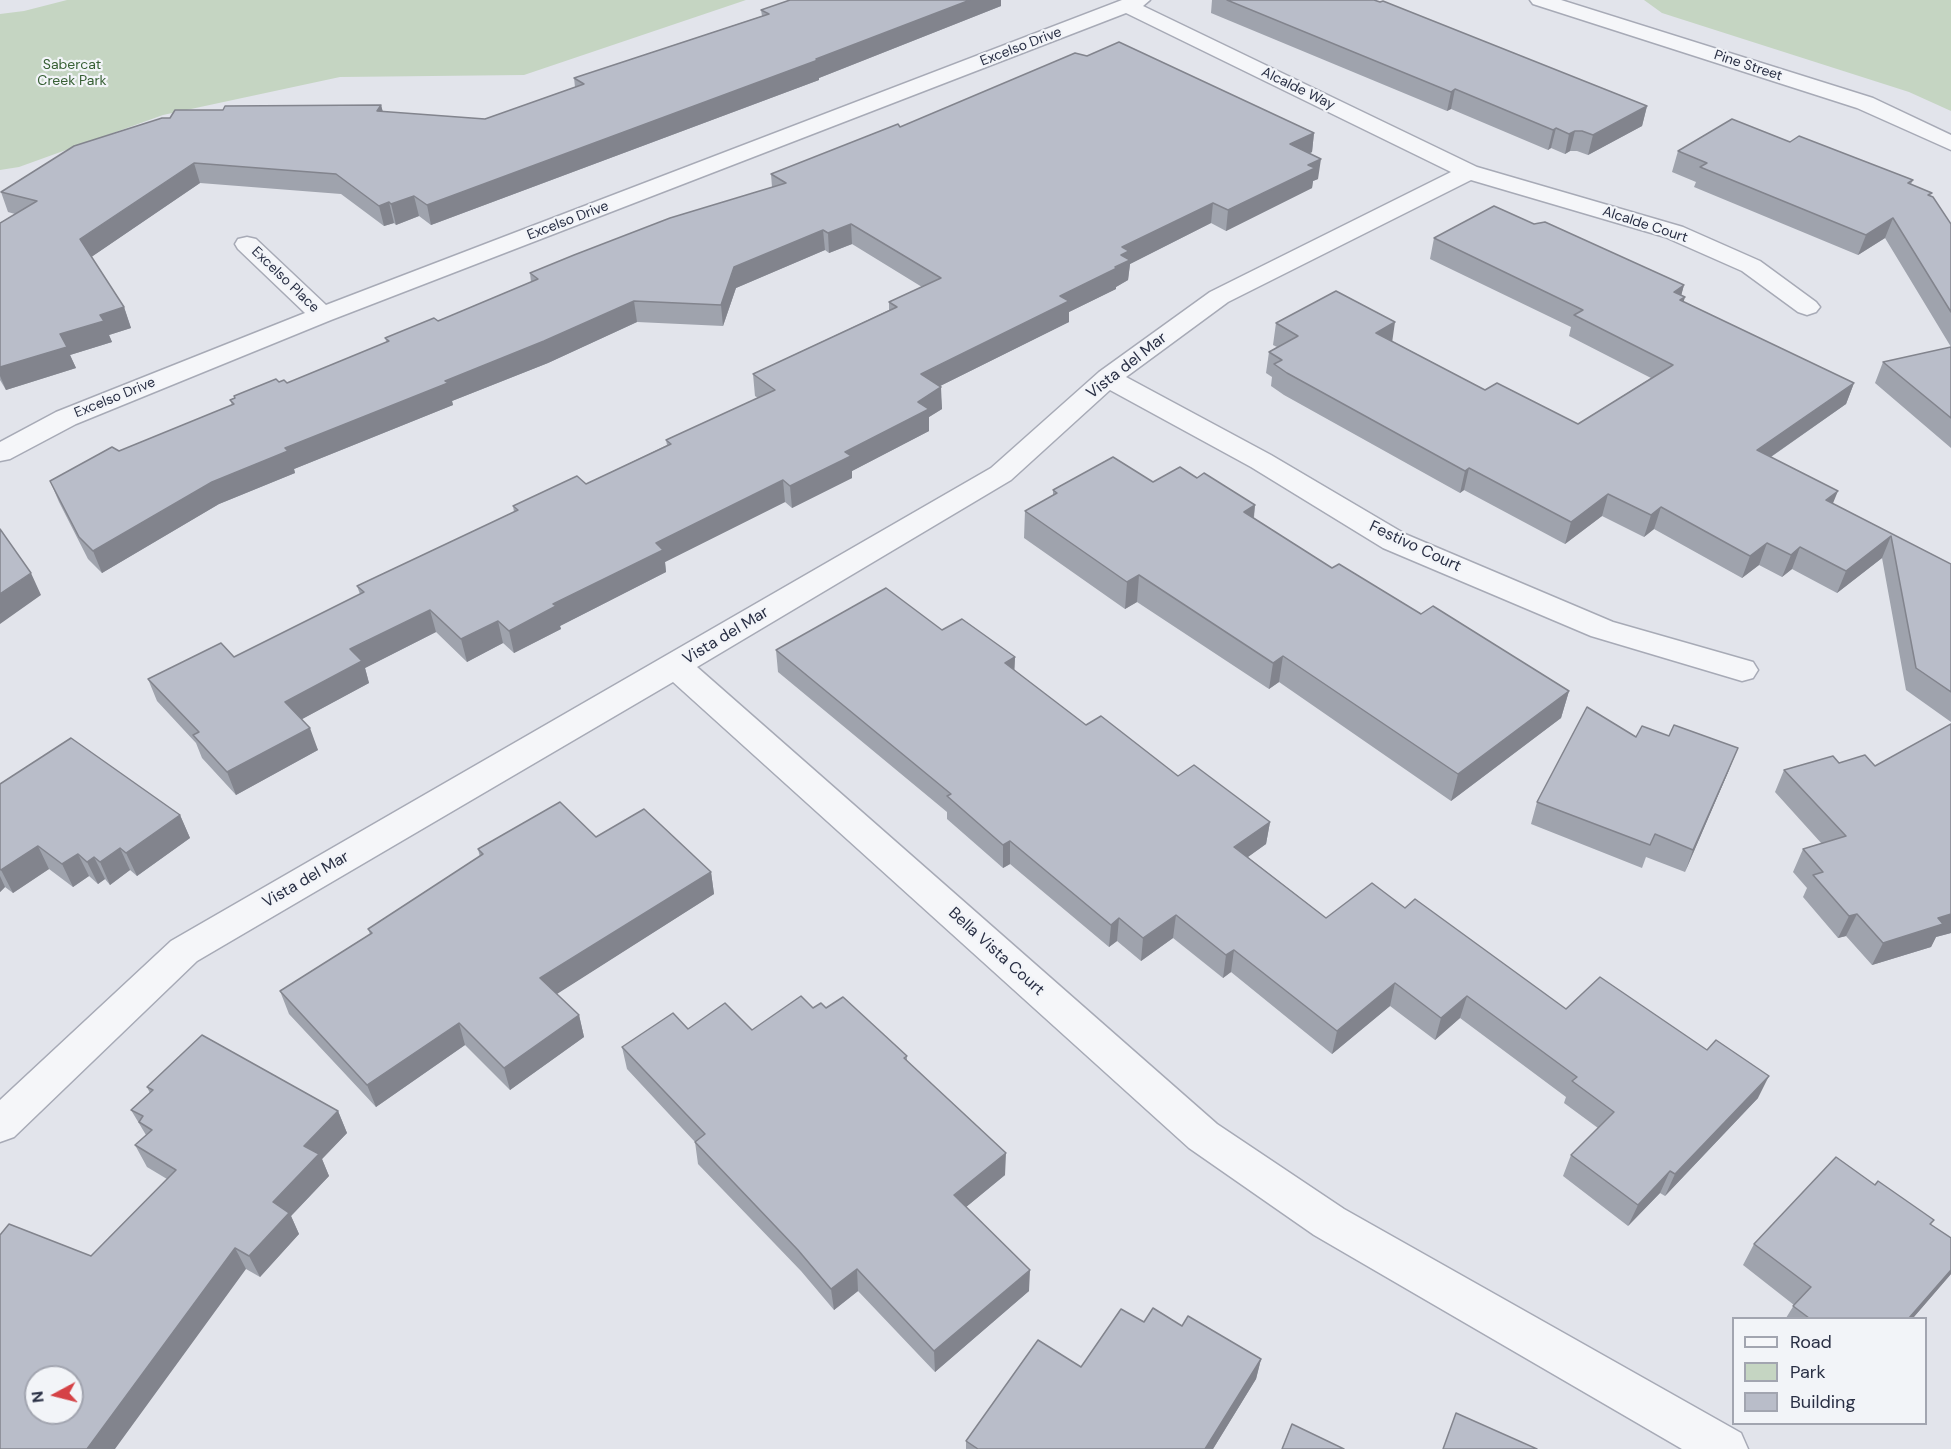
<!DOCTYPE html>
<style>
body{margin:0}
#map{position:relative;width:1951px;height:1449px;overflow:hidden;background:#e2e4eb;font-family:"DM Sans",sans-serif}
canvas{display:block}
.legend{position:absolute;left:1732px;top:1317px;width:195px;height:108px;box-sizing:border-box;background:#f2f4f8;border:2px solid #a2a5b0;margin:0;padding:8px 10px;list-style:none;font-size:18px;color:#292f44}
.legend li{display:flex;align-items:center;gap:12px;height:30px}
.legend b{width:30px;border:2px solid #a2a5b0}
.north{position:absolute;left:24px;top:1365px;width:60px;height:60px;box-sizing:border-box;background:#f2f4f8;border:2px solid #a2a5b0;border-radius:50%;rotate:263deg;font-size:16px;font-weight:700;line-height:24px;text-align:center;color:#292f44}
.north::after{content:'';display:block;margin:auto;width:21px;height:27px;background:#d54246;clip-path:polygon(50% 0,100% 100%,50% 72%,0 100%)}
</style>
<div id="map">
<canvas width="1951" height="1449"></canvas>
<ul class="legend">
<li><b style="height:8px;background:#f5f6f9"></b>Road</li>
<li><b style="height:16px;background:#c5d5c2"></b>Park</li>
<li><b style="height:16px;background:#b9bdc9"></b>Building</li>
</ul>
<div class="north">N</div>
</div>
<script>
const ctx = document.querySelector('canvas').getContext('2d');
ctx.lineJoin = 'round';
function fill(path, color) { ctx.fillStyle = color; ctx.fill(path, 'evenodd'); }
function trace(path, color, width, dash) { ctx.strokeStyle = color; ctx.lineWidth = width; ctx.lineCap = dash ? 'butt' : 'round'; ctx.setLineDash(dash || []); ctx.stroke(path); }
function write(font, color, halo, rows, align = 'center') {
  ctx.font = font + ' "DM Sans",sans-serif'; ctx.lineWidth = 4.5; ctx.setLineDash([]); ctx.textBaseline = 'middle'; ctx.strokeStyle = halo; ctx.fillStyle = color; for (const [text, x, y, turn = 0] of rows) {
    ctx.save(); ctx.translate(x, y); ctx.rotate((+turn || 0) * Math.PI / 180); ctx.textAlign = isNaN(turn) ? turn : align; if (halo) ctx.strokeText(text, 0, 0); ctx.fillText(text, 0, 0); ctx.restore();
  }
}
const green = new Path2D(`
 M 67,0 L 746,0 L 524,75 L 340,77 L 163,115 L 19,167 L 0,170 L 0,14 L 24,11 Z
 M 1644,0 L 1951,0 L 1951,111 L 1909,92 L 1662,13 Z`);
const minor = new Path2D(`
 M 1122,0 L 1150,0 L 1143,6 L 1477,167 L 1683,227 L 1760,261 L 1816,302 L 1820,307 L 1816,312 L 1807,315 L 1798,312 L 1742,271 L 1665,237 L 1471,180 L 1228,302 L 1126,377 L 1271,455 L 1405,534 L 1613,622 L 1753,662 L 1758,670 L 1753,678 L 1742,681 L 1591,636 L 1383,548 L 1251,467 L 1110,390 L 1011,480 L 697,667 L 1217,1124 L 1344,1209 L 1741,1433 L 1748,1449 L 1682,1449 L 1314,1235 L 1189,1148 L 673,682 L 197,961 L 14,1137 L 0,1142 L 0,1100 L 171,941 L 991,468 L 1099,372 L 1210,292 L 1451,172 L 1126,13 L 331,320 L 76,424 L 10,459 L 0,461 L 0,442 L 56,412 L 305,313 L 238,249 L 235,244 L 238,239 L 247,237 L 256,239 L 326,305 Z
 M 1530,0 L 1561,0 L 1873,98 L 1951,135 L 1951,150 L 1857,108 L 1533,4 Z`);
const wall = new Path2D(`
 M 1212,0 L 1374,0 L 1647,106 L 1642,126 L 1588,155 L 1577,151 L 1570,151 L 1565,154 L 1551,148 L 1548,150 L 1451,109 L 1447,111 L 1211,13 Z
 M 1001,6 L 819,78 L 819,80 L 431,225 L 419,216 L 396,225 L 394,223 L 384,226 L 341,194 L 200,183 L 91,257 L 124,307 L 131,328 L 109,335 L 112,342 L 70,355 L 76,368 L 6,390 L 0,380 L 0,223 L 15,214 L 8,212 L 1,192 L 170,118 L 223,110 L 381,105 L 383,112 L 485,119 L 575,87 L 574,78 L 762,16 L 761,10 Z
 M 900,127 L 1314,133 L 1312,152 L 1310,153 L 1318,179 L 1313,181 L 1312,188 L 1226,231 L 1211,223 L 1130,264 L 1128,280 L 1116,287 L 1116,289 L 1069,312 L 1069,322 L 940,386 L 942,409 L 929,417 L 929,431 L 852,471 L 852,478 L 792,508 L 785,502 L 665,562 L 666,572 L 560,626 L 561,629 L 514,653 L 503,643 L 467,662 L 436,632 L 365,668 L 369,683 L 302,719 L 318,750 L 236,795 L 202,758 L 196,743 L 157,701 L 148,679 L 234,657 L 360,594 L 357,586 L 514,512 L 513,506 L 586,484 L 667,445 L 666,440 L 758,398 L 755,396 L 753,374 L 889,310 L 889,302 L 922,287 L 852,244 L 829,253 L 825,250 L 736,288 L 723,326 L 637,322 L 548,363 L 452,401 L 453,405 L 294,469 L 295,473 L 219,504 L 102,573 L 88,559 L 59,502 L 50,481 L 119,451 L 232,405 L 230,400 L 234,398 L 234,396 L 279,382 L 287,383 L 387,343 L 385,338 L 438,321 L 531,282 L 530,273 L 772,187 L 771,174 Z
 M 1790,142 L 1913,180 L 1911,184 L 1931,197 L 1951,224 L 1951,448 L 1875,383 L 1883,362 L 1951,347 L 1885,238 L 1858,255 L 1694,187 L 1696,182 L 1672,172 L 1678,151 Z
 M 1534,224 L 1684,285 L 1681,295 L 1684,302 L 1854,383 L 1846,404 L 1771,457 L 1833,504 L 1951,564 L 1951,722 L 1906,690 L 1882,558 L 1837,593 L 1792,569 L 1782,577 L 1759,565 L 1742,578 L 1654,529 L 1644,537 L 1602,516 L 1565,544 L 1464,490 L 1460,493 L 1284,395 L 1271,386 L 1272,377 L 1266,373 L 1269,352 L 1277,347 L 1273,345 L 1276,323 L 1392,341 L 1485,390 L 1578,424 L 1651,378 L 1569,336 L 1571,327 L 1430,259 L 1434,238 Z
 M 1197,478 L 1255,505 L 1254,518 L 1332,568 L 1569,691 L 1561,718 L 1451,801 L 1279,682 L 1269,689 L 1137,602 L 1125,609 L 1024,538 L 1025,511 L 1053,496 L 1053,490 L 1153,482 Z
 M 942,630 L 1015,657 L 1014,670 L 1086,725 L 1178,776 L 1270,822 L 1266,844 L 1248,857 L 1326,918 L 1405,908 L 1566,1009 L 1758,1098 L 1665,1196 L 1660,1193 L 1628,1226 L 1563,1176 L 1571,1155 L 1598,1128 L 1564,1103 L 1566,1097 L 1460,1018 L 1435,1040 L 1390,1006 L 1332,1054 L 1231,972 L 1223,978 L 1173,938 L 1141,961 L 1117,941 L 1109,947 L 1010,864 L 1003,868 L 947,819 L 947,812 L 778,672 L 776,650 Z
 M 1951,724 L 1951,933 L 1936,937 L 1931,947 L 1872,965 L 1846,936 L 1838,938 L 1803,897 L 1807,888 L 1793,872 L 1803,849 L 1822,844 L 1775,792 L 1784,770 L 1839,763 L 1875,766 Z
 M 1636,737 L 1729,770 L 1685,872 L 1646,857 L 1642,868 L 1531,824 L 1537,802 Z
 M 0,784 L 180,815 L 190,838 L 137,876 L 130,870 L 110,885 L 105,879 L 98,884 L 89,876 L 73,887 L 49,869 L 13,893 L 5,887 L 0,892 Z
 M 596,837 L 711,872 L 714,894 L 556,994 L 579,1015 L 584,1037 L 510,1090 L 465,1045 L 376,1107 L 289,1014 L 280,991 L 370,934 L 368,929 L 480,857 L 478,849 Z
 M 813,1008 L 826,1008 L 907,1056 L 907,1061 L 1005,1175 L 966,1207 L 1029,1291 L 935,1372 L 858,1291 L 834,1310 L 801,1271 L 698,1164 L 695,1142 L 627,1069 L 622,1047 L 688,1029 L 752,1030 Z
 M 147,1087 L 338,1111 L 347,1133 L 322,1159 L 329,1176 L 291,1216 L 299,1234 L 260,1277 L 246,1269 L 91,1256 L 167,1179 L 147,1167 L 135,1145 L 146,1135 L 131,1110 L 150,1093 Z
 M 1875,1185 L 1934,1220 L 1931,1224 L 1951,1274 L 1913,1318 L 1786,1318 L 1794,1305 L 1743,1265 L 1754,1244 Z
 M 1144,1322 L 1182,1326 L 1261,1359 L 1256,1379 L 1213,1449 L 966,1449 L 966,1441 L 1081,1367 Z`);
const shadedWall = new Path2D(`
 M 970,0 L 1001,0 L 1001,6 L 819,78 L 819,80 L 431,225 L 427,205 L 816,59 Z
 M 1455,89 L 1451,109 L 1447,111 L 1451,92 Z
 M 381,105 L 386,125 L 377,111 Z
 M 1647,106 L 1642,126 L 1588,155 L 1593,135 Z
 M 1556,128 L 1551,148 L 1548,150 L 1553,130 Z
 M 1575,131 L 1570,151 L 1565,154 L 1569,134 Z
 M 1314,133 L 1312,152 L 1287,164 L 1290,144 Z
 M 1321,159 L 1318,179 L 1313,181 L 1312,188 L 1226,231 L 1228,210 L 1308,165 Z
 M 194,163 L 200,183 L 87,260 L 80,239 Z
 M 414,196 L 419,216 L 396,225 L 391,204 Z
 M 389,202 L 394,223 L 384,226 L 379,206 Z
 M 1213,203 L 1211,223 L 1130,264 L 1128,280 L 1116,287 L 1116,289 L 1069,312 L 1069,322 L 922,395 L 921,374 L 1060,296 L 1122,247 Z
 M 1893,218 L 1885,238 L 1858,255 L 1866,235 Z
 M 851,224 L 852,244 L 829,253 L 828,233 Z
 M 823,230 L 825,250 L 736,288 L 723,326 L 721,305 L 734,267 Z
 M 1684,285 L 1680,300 L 1685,297 L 1679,318 L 1674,292 Z
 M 634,301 L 637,322 L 548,363 L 452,401 L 453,405 L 294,469 L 295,473 L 219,504 L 102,573 L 93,551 L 212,482 L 285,448 Z
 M 124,307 L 131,328 L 109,335 L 112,342 L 70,355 L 76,368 L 6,390 L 0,376 L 0,367 L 60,334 L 100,315 Z
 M 1395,322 L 1392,343 L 1376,333 Z
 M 1854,383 L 1846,404 L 1749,472 L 1757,450 Z
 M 941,387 L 942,409 L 929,417 L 929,431 L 852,471 L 852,478 L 792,508 L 790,486 L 845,452 L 918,402 Z
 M 1469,468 L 1464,490 L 1460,493 L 1465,471 Z
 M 783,480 L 785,502 L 665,562 L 666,572 L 560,626 L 561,629 L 514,653 L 509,631 L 656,543 Z
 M 1838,491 L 1829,513 L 1826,500 Z
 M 1608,494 L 1602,516 L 1565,544 L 1571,522 Z
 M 1255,505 L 1252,531 L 1244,512 Z
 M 1661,507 L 1654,529 L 1644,537 L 1651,515 Z
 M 1891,536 L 1882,558 L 1837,593 L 1846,571 Z
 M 1767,543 L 1759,565 L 1742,578 L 1750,556 Z
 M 1800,547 L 1792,569 L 1782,577 L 1791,555 Z
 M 31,573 L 41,595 L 0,624 L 0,594 Z
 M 1139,575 L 1137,602 L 1125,609 L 1127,582 Z
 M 430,610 L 436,632 L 365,668 L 369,683 L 293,724 L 285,702 L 350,649 Z
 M 498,621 L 503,643 L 467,662 L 461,639 Z
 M 1283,656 L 1279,682 L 1269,689 L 1273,663 Z
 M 1015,657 L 1014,680 L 1005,663 Z
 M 1569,691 L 1561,718 L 1451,801 L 1458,774 Z
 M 310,728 L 318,750 L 236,795 L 227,772 Z
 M 1738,748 L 1729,770 L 1685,872 L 1693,850 Z
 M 180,815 L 190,838 L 137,876 L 126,853 Z
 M 1270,822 L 1266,844 L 1231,869 L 1234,847 Z
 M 1010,841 L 1010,864 L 1003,868 L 1003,845 Z
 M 38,846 L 49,869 L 13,893 L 1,870 Z
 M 120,848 L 130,870 L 110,885 L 100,862 Z
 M 78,854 L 89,876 L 73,887 L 62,864 Z
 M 94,857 L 105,879 L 98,884 L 87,862 Z
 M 711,872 L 714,894 L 546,1001 L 540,978 Z
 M 0,876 L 5,887 L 0,892 Z
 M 1857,914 L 1846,936 L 1838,938 L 1849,916 Z
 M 1951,914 L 1951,933 L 1936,937 L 1931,947 L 1872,965 L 1883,943 L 1938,918 Z
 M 1176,915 L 1173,938 L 1141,961 L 1143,938 Z
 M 1119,918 L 1117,941 L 1109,947 L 1111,925 Z
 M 1234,950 L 1231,972 L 1223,978 L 1226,955 Z
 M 1395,983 L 1390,1006 L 1332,1054 L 1337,1031 Z
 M 1467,996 L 1460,1018 L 1435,1040 L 1441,1018 Z
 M 579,1015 L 584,1037 L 510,1090 L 504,1068 Z
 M 459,1023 L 465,1045 L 376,1107 L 367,1085 Z
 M 1769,1076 L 1758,1098 L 1665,1196 L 1675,1174 Z
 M 338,1111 L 347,1133 L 322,1159 L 329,1176 L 291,1216 L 299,1234 L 260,1277 L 249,1256 L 273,1202 L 304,1146 Z
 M 1006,1153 L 1005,1175 L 954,1217 L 954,1195 Z
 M 1670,1171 L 1660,1193 L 1628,1226 L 1638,1205 Z
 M 235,1248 L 246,1269 L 115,1449 L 87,1449 Z
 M 857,1269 L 858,1291 L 834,1310 L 831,1289 Z
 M 1030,1270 L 1029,1291 L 935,1372 L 934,1351 Z
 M 1951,1270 L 1951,1274 L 1913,1318 L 1909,1318 Z
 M 1261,1359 L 1256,1379 L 1213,1449 L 1205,1449 Z`);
const building = new Path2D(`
 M 790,0 L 970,0 L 816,59 L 818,60 L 427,205 L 414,196 L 391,204 L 389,202 L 379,206 L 336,174 L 194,163 L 80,239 L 124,307 L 100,315 L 104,321 L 60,334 L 67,347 L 0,367 L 0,223 L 37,201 L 1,192 L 74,146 L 162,118 L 170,118 L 175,110 L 223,110 L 225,106 L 381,105 L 377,111 L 485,119 L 584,84 L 574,78 L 769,14 L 761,10 Z
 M 1227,0 L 1374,0 L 1380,2 L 1383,1 L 1647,106 L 1593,135 L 1582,131 L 1575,131 L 1569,134 L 1556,128 L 1553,130 L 1455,89 L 1451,92 Z
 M 1119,42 L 1314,133 L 1290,144 L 1321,159 L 1308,165 L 1315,168 L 1228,210 L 1213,203 L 1122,247 L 1129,251 L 1121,255 L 1130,260 L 1115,267 L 1117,268 L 1060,296 L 1069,301 L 921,374 L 941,387 L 918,402 L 929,409 L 845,452 L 851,456 L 790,486 L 783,480 L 656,543 L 663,550 L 553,604 L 556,606 L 509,631 L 498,621 L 461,639 L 430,610 L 350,649 L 362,661 L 285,702 L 310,728 L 227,772 L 193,735 L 199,732 L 148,679 L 221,643 L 234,657 L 364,592 L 357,586 L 518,510 L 513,506 L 577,476 L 586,484 L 671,444 L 666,440 L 775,390 L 753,374 L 897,307 L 889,302 L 941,278 L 851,224 L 828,233 L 823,230 L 734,267 L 721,305 L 634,301 L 544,341 L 445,381 L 448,383 L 285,448 L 288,451 L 212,482 L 93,551 L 79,537 L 50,481 L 112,447 L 119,451 L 234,404 L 230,400 L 235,398 L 234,396 L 276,379 L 279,382 L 284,380 L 287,383 L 389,341 L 385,338 L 434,318 L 438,321 L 538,279 L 530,273 L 574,255 L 670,218 L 786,183 L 771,174 L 898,124 L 900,127 L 1075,53 L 1087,56 Z
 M 1732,119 L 1790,142 L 1799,136 L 1913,180 L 1908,183 L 1932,193 L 1928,195 L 1933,197 L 1951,224 L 1951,312 L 1893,218 L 1866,235 L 1700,167 L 1707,163 L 1678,151 Z
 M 1494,206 L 1534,224 L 1545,222 L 1684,285 L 1674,292 L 1685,297 L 1680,300 L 1854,383 L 1757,450 L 1838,491 L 1826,500 L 1951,564 L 1951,692 L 1916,668 L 1891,536 L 1846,571 L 1800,547 L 1791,555 L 1767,543 L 1750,556 L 1661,507 L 1651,515 L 1608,494 L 1571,522 L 1469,468 L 1465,471 L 1287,373 L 1274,364 L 1282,360 L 1269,352 L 1298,336 L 1276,323 L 1336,291 L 1395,322 L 1376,333 L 1485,390 L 1497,383 L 1578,424 L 1673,365 L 1574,315 L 1583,310 L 1434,238 Z
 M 1951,347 L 1951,418 L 1883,362 Z
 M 1113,457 L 1153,482 L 1180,467 L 1197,478 L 1204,473 L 1255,505 L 1244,512 L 1332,568 L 1339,564 L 1421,614 L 1433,606 L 1569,691 L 1458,774 L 1283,656 L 1273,663 L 1139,575 L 1127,582 L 1025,511 L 1057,493 L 1053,490 Z
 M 0,529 L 31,573 L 0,594 Z
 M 886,588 L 942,630 L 962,619 L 1015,657 L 1005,663 L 1086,725 L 1101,716 L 1178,776 L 1194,765 L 1270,822 L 1234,847 L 1326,918 L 1372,883 L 1405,908 L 1415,899 L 1566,1009 L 1600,977 L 1707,1050 L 1716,1040 L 1769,1076 L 1675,1174 L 1670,1171 L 1638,1205 L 1571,1155 L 1614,1112 L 1572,1081 L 1577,1077 L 1467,996 L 1441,1018 L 1395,983 L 1337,1031 L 1234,950 L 1226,955 L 1176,915 L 1143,938 L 1119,918 L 1111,925 L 1010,841 L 1003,845 L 947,796 L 951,794 L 776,650 Z
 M 1587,707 L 1636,737 L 1642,726 L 1669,736 L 1674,725 L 1738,748 L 1693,850 L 1655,834 L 1650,845 L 1537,802 Z
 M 1951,724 L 1951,914 L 1938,918 L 1943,924 L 1883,943 L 1857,914 L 1849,916 L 1813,875 L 1823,872 L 1803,849 L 1846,836 L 1784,770 L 1833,756 L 1839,763 L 1865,755 L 1875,766 Z
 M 71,738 L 180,815 L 126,853 L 120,848 L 100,862 L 94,857 L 87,862 L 78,854 L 62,864 L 38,846 L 1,870 L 0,869 L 0,784 Z
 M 560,802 L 596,837 L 644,809 L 711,872 L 540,978 L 579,1015 L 504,1068 L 459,1023 L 367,1085 L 280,991 L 372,933 L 368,929 L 483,854 L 478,849 Z
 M 801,996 L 813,1008 L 821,1003 L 826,1008 L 843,997 L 907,1056 L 904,1058 L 1006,1153 L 954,1195 L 1030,1270 L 934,1351 L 857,1269 L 831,1289 L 798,1250 L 695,1142 L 705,1134 L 622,1047 L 673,1013 L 688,1029 L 725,1003 L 752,1030 Z
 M 202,1035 L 338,1111 L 304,1146 L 319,1154 L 273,1202 L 289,1213 L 249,1256 L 235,1248 L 87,1449 L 0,1449 L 0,1235 L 9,1224 L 91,1256 L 176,1170 L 135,1145 L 152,1130 L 139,1122 L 143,1116 L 131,1110 L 153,1090 L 147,1087 ZM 36,1377 L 72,1377 L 72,1413 L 36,1413 Z
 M 1836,1157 L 1875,1185 L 1878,1181 L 1934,1220 L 1930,1224 L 1951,1238 L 1951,1270 L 1909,1318 L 1809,1318 L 1793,1306 L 1811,1287 L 1754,1244 Z
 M 1153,1308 L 1182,1326 L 1188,1316 L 1261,1359 L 1205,1449 L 978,1449 L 966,1441 L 1038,1340 L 1081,1367 L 1121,1309 L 1144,1322 Z
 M 1456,1413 L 1537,1449 L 1443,1449 Z
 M 1292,1424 L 1344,1449 L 1282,1449 Z`);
const farStreetnames = [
 ["Excelso Drive",1021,47,-21],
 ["Pine Street",1748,66,18],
 ["Alcalde Way",1298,89,26],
 ["Excelso Drive",568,221,-21],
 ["Alcalde Court",1645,225,18],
 ["Excelso Place",285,280,44],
 ["Excelso Drive",115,398,-22]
];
const farParknames = [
 ["Sabercat",72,65],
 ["Creek Park",72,81]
];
const streetNames = [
 ["Vista del Mar",1127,366,-38],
 ["Festivo Court",1415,547,25],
 ["Vista del Mar",726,636,-31],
 ["Vista del Mar",306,880,-30],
 ["Bella Vista Court",996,952,42]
];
fill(green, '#c5d5c2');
trace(minor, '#a7aab6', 3);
fill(minor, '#f5f6f9');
fill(wall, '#9fa3ad');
fill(shadedWall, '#82848d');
fill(building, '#b9bdc9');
trace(building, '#82848d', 1.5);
write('14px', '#292f44', '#f2f4f8', farStreetnames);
write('14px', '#386035', '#f2f4f8', farParknames);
write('16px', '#292f44', '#f2f4f8', streetNames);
</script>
